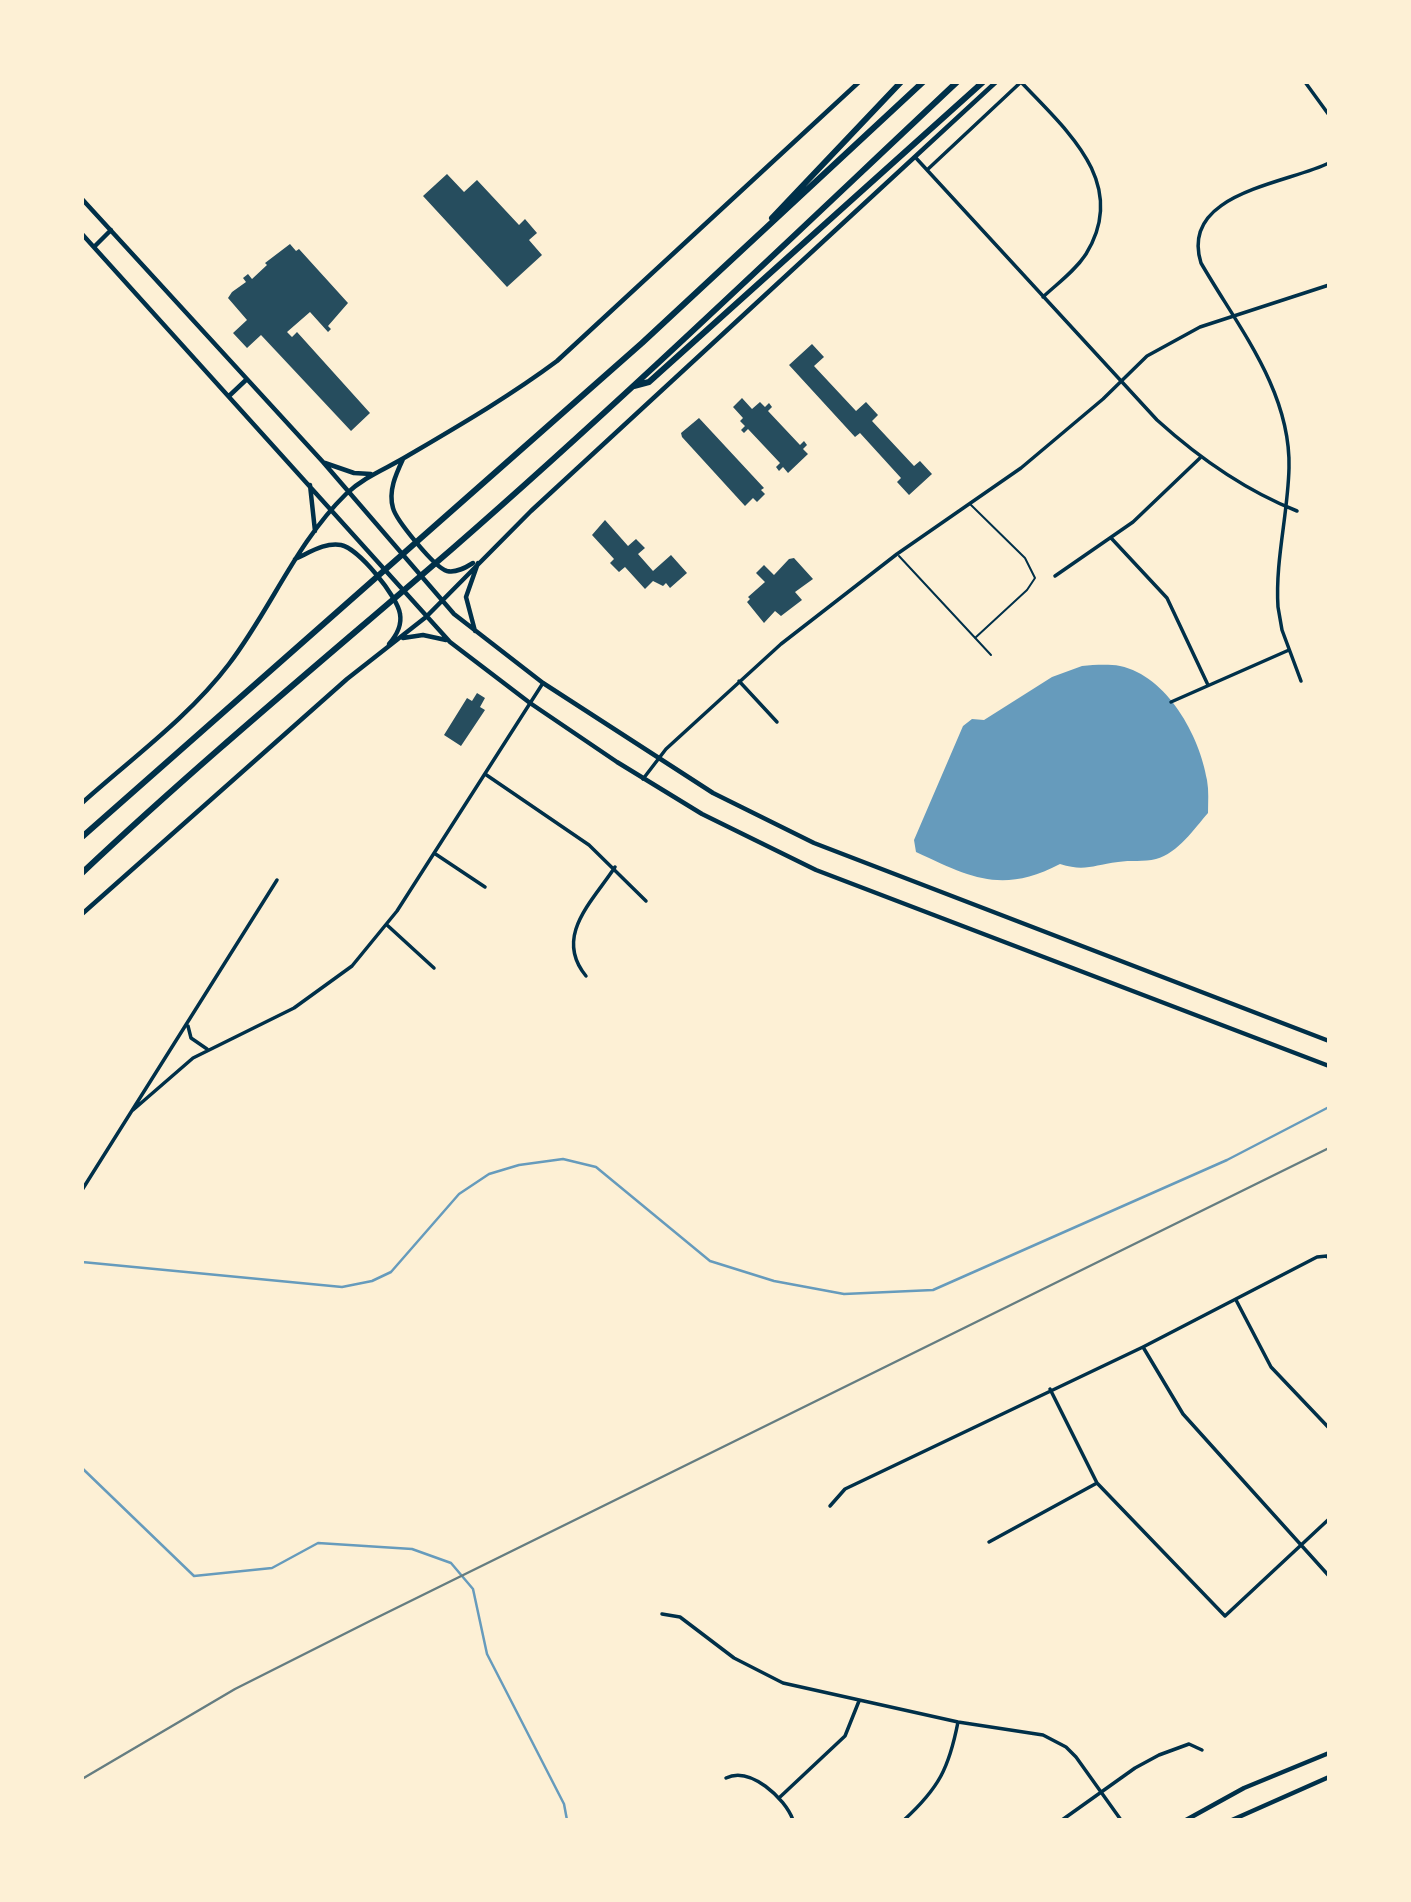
<!DOCTYPE html>
<style>
body{margin:0}
#map{position:relative;width:1411px;height:1902px;overflow:hidden;background:#fdf0d5;font-family:Commissioner,sans-serif}
canvas{display:block}
.frame{position:absolute;inset:0;border:84px solid #fdf0d5;pointer-events:none}
</style>
<div id="map">
<canvas width="1411" height="1902"></canvas>
<div class="frame"></div>
</div>
<script>
const ctx = document.querySelector('canvas').getContext('2d');
ctx.lineJoin = 'round';
function fill(path, color) { ctx.fillStyle = color; ctx.fill(path, 'evenodd'); }
function trace(path, color, width, dash) { ctx.strokeStyle = color; ctx.lineWidth = width; ctx.lineCap = dash ? 'butt' : 'round'; ctx.setLineDash(dash || []); ctx.stroke(path); }
const water = new Path2D(`
 M 1082,666 C 1094,665 1108,664 1120,666 C 1167,676 1200,736 1207,780 C 1209,791 1208,802 1208,813 C 1194,829 1178,853 1156,859 C 1144,862 1130,860 1118,862 C 1093,865 1085,872 1060,864 C 1002,894 972,878 916,852 L 914,840 L 963,726 L 972,719 L 984,720 L 1052,677 Z`);
const stream = new Path2D(`
 M 82,1262 L 342,1287 L 372,1281 L 391,1272 L 459,1194 L 489,1174 L 519,1165 L 563,1159 L 596,1167 L 710,1261 L 774,1281 L 844,1294 L 933,1290 L 1227,1160 L 1329,1107
 M 82,1468 L 194,1576 L 272,1568 L 318,1543 L 412,1549 L 451,1563 L 473,1589 L 487,1654 L 564,1804 L 567,1820`);
const building = new Path2D(`
 M 447,174 L 464,192 L 477,180 L 519,225 L 525,219 L 537,233 L 529,240 L 542,255 L 507,287 L 423,196 Z
 M 290,244 L 296,251 L 299,249 L 348,303 L 328,326 L 331,329 L 328,332 L 310,312 L 287,332 L 292,337 L 297,332 L 370,413 L 351,431 L 261,335 L 247,348 L 233,333 L 247,320 L 228,298 L 232,292 L 246,282 L 243,278 L 248,274 L 252,279 L 267,265 L 265,263 Z
 M 812,344 L 824,357 L 814,366 L 856,411 L 866,402 L 878,415 L 872,421 L 914,466 L 920,461 L 932,474 L 909,495 L 897,482 L 901,478 L 860,433 L 855,437 L 789,365 Z
 M 742,398 L 752,409 L 760,402 L 765,407 L 769,403 L 772,407 L 768,411 L 800,445 L 804,441 L 807,445 L 803,449 L 808,454 L 788,473 L 783,467 L 779,471 L 776,467 L 780,463 L 748,429 L 744,433 L 741,430 L 745,426 L 740,421 L 743,418 L 733,407 Z
 M 699,418 L 764,488 L 761,490 L 765,494 L 757,502 L 753,498 L 745,506 L 682,437 L 681,433 Z
 M 605,520 L 628,546 L 636,539 L 645,548 L 638,554 L 653,571 L 671,555 L 687,573 L 670,588 L 666,583 L 663,586 L 653,581 L 645,589 L 625,567 L 619,572 L 610,563 L 614,559 L 592,535 Z
 M 794,558 L 813,579 L 795,592 L 802,600 L 781,616 L 775,611 L 764,623 L 747,602 L 750,599 L 748,597 L 765,582 L 756,573 L 764,565 L 774,575 L 789,559 Z
 M 477,693 L 485,698 L 480,707 L 485,710 L 461,746 L 444,735 L 467,698 L 472,701 Z`);
const service = new Path2D(`
 M 970,504 L 1025,558 L 1035,578 L 1027,590 L 975,638
 M 899,556 L 991,655`);
const minor = new Path2D(`
 M 1021,82 C 1066,130 1130,183 1086,254 C 1075,271 1058,283 1043,297
 M 1305,82 L 1329,115
 M 916,158 L 1157,420 C 1199,458 1244,490 1297,511
 M 927,170 L 1021,82
 M 1112,539 L 1167,598 L 1208,685
 M 1055,576 L 1133,522 L 1200,458
 M 739,681 L 777,722
 M 1301,681 L 1282,630 L 1278,607 C 1275,561 1288,514 1289,468 C 1291,391 1238,327 1201,263 C 1179,193 1286,184 1329,163
 M 1171,702 L 1289,650
 M 485,774 L 589,845 L 646,901
 M 643,779 L 666,749 L 781,644 L 897,554 L 1021,468 L 1103,399 L 1147,356 L 1200,327 L 1329,285
 M 434,853 L 485,887
 M 387,925 L 434,968
 M 586,976 C 553,936 593,901 615,867
 M 188,1026 L 191,1038 L 207,1049
 M 133,1110 L 193,1058 L 294,1008 L 352,966 L 397,911 L 543,683
 M 82,1190 L 277,880
 M 1236,1300 L 1271,1367 L 1329,1428
 M 1143,1347 L 1183,1414 L 1329,1576
 M 1050,1389 L 1097,1483 L 1225,1616 L 1329,1519
 M 830,1506 L 845,1489 L 1143,1347 L 1317,1257 L 1327,1256 L 1329,1259
 M 989,1542 L 1097,1483
 M 662,1614 L 680,1617 L 734,1658 L 783,1683 L 958,1722 L 1043,1735 L 1066,1747 L 1076,1757 L 1121,1820
 M 726,1778 C 750,1766 785,1798 793,1820
 M 780,1797 L 845,1736 L 859,1701
 M 904,1820 C 939,1788 949,1768 958,1722
 M 1062,1820 L 1135,1768 L 1159,1755 L 1189,1744 L 1202,1750`);
const secondary = new Path2D(`
 M 82,199 L 323,462 L 454,614 L 543,683 L 713,793 L 814,843 L 1329,1041
 M 82,234 L 450,642 L 530,703 L 617,762 L 702,814 L 816,870 L 1329,1066
 M 94,247 L 111,230
 M 229,396 L 247,379
 M 403,459 C 396,474 388,491 393,508 C 396,520 435,568 447,571 C 456,573 465,568 473,563
 M 325,463 L 354,473 L 371,474
 M 310,485 L 315,531
 M 295,559 C 309,553 325,542 341,545 C 358,548 398,597 400,614 C 402,625 396,636 389,644
 M 475,631 L 466,597 L 478,563
 M 403,638 L 423,635 L 446,640
 M 82,803 C 131,759 189,717 229,664 C 271,609 296,543 346,494 C 365,476 388,468 409,455 C 460,425 510,396 557,361 L 859,82
 M 82,914 L 347,679 L 426,617 L 531,511 L 996,82
 M 1186,1820 L 1244,1788 L 1329,1753
 M 1232,1820 L 1329,1777`);
const motorway = new Path2D(`
 M 772,218 L 901,82
 M 634,386 L 649,382 L 983,82
 M 82,837 L 642,343 L 923,82
 M 82,873 C 202,760 328,656 452,549 C 625,398 790,239 957,82`);
const rail = new Path2D(`
 M 82,1779 L 235,1689 L 370,1621 L 1329,1148`);
fill(water, '#669bbc');
trace(stream, '#669bbc', 2.5);
fill(building, '#264d5e');
trace(service, '#003049', 2);
trace(minor, '#003049', 3.5);
trace(secondary, '#003049', 4.5);
trace(motorway, '#003049', 6);
trace(rail, '#657d81', 2.5);
</script>
